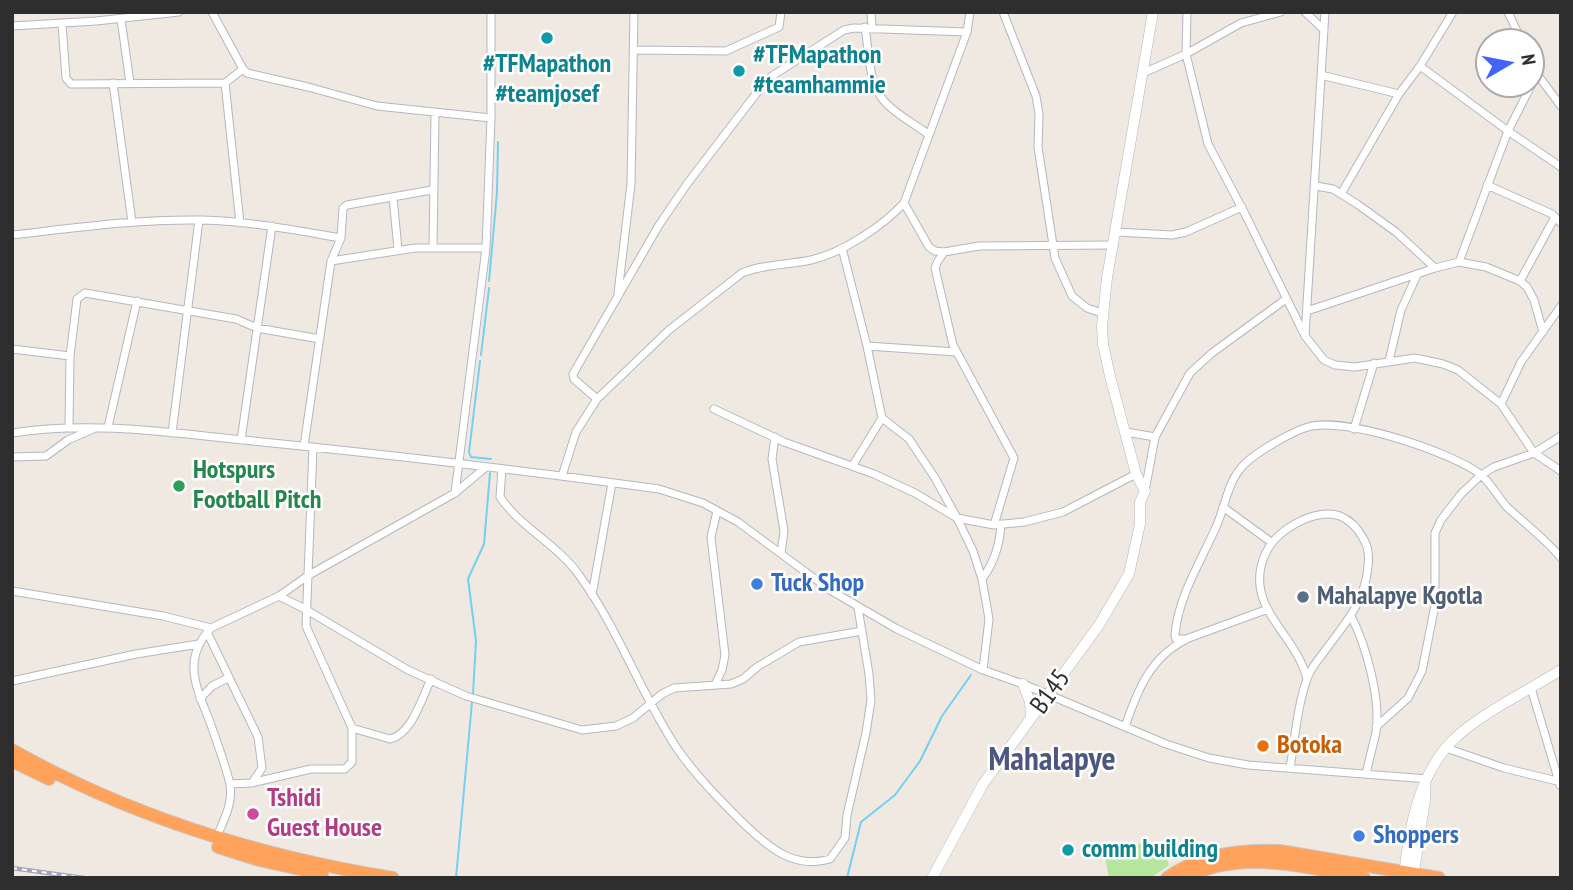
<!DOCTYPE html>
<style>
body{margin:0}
#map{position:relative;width:1573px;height:890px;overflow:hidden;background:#efe9e1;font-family:"PT Sans Narrow",sans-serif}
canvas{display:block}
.frame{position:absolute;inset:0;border:14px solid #2e2e2e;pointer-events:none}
.north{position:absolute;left:1475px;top:28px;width:70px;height:70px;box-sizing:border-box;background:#fff;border:2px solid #ababab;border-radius:50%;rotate:80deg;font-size:19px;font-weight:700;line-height:28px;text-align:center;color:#2e2e2e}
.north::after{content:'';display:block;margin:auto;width:24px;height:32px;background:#4264fb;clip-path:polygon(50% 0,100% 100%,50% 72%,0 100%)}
</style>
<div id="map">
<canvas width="1573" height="890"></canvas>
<div class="frame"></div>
<div class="north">N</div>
</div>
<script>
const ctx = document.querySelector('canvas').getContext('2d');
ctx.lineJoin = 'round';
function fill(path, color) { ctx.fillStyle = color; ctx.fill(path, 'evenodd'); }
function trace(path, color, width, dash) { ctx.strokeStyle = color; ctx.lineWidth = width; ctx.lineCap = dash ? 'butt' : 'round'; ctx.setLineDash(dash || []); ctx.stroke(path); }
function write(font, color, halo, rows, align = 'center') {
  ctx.font = font + ' "PT Sans Narrow",sans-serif'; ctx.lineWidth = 5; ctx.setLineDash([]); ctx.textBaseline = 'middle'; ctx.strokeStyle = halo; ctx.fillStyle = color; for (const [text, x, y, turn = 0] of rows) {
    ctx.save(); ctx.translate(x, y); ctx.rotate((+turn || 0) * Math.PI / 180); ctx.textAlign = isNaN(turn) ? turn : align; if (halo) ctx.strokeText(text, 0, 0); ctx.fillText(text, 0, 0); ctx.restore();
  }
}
const green = new Path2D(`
 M 1108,844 L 1162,844 L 1169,865 L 1151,878 L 1109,878 L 1104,852 Z`);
const stream = new Path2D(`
 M 489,281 L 497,192 L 498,142
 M 481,355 L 489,288
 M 480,361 L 469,452 L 471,457 L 491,459
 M 473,694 L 476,641 L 468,579 L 484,544 L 490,473
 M 456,878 L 472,702
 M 847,878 L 861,822 L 895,795 L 920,761 L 942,716 L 971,675`);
const street = new Path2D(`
 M 212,12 L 243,69 L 247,73 L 308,87 L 377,106 L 491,118
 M 871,12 L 872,27
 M 1003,12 L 1036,96 L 1039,114 L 1038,147 L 1055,258 L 1072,296 L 1087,308 L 1102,313
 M 1187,12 L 1186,54 L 1208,144 L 1245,214 L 1305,336 L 1324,360 L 1335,365 L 1355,367 L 1415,358 L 1443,364 L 1458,370 L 1501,404 L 1534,453 L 1561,471
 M 1305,12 L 1324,30
 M 1508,12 L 1522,42
 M 121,19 L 130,83
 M 62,24 L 66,78 L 71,84 L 225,83 L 243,69
 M 12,26 L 96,21 L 179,12
 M 865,27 C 869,51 868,82 884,101 C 895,114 915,124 928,134
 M 635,50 L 726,51 L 779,27 L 781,12
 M 1531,61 L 1537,74 L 1561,106
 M 1420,66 L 1508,131 L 1561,167
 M 1143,73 L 1186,54 L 1241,23 L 1281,12
 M 1321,75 L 1399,94
 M 113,83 L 132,222
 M 225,83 L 240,223
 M 1487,185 L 1552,214 L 1561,223
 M 1316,186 L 1333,189 L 1357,204 L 1396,232 L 1435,268
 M 1341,194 L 1399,94 L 1420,66 L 1453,12
 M 393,198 L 398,249
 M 904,203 L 929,247 L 935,251 L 944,252 L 979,246 L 1114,245
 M 1116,232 L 1172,235 L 1186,232 L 1242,207
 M 12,235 C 75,228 138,219 201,220 C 248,221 294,230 341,238
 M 433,248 L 435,113
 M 842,248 L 867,346 L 882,418 L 909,439 L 935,478 L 957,518 L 973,551 L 982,579 L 989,619 L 983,670
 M 944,252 L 938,261 L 935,268 L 953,345 L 1014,458 L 994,525
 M 331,261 L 415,248 L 486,248
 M 1459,262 L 1508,131 L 1537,74
 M 1520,281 L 1555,217
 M 618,293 L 631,184 L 634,12
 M 1307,311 L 1435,268 L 1459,262 L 1486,267 L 1520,281 L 1527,287 L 1534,300 L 1543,332
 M 1305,336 L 1325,12
 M 867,346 L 956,352
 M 12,349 L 70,356
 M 1389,361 L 1401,310 L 1417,275
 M 597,399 L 574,379 L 573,374 L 659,225 L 687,184 L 762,86 L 772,76 L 844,30 L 854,28 L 967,32
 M 1501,404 L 1521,362 L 1561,306
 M 714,409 L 784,442 L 874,474 L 915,493 L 957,518 L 994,525 L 1024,522 L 1063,512 L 1136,474
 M 69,427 L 70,356 L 77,299 L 85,293 L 236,319 L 257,328 L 320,339
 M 108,427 L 137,301
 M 1354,429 L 1374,363
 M 1126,432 L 1155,437
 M 12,433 C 95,420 179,434 262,442 C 394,455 527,471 659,489 L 703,503 L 738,522 L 830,590 L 897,629 L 983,670 L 1023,684 L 1166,744 L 1209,758 L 1248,765 L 1428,779
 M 172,433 L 199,220
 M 775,437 L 772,459 L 784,531 L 781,553
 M 241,440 L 272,226
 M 304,446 L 331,261 L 341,238 L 343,208 L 347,205 L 432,190
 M 12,457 L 46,456 L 68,440 L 93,429
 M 853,465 L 882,418
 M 502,469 L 500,497 C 520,527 558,545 579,575 C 618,628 640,692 676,747 C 695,775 719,799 742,822 C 767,846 793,870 830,859 L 845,838 L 847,815 L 866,733 L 871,700 L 869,674 L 858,608
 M 562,476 L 576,432 L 597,399 L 669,330 L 742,273 C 763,264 788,265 811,260 C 842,253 883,226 904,203 L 967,32 L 970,12
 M 1145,491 L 1155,437 L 1190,373 L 1212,353 L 1286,299
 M 455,493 L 486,248 L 491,118 L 491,12
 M 1223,507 L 1271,542
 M 982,579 C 994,563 1000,544 1001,524
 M 12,591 L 163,616 L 211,628 L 279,596 L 309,575 L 455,493 L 486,467
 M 592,595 L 612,483
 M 279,596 L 305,609 L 408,670 L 466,696 L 582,730 L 616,726 L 633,718 L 662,694 L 674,688 L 731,684 L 743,679 L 757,667 L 799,642 L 862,631
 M 1268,609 L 1186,639 L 1176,639 L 1175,635 C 1178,597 1201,561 1216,527 C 1225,508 1227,484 1241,468 C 1252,454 1291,432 1308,427 C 1344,416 1451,452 1480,474 C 1490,482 1498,497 1507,507 C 1525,524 1545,538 1561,558
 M 1351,616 C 1366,645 1381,699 1376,732 C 1373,746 1369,760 1366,774
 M 211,628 C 180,661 198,690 211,725 C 218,745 225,764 230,784 C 233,804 224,820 216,838
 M 207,632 L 258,737 L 262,768 L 252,783
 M 12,681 L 136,654 L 199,644
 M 715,685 L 722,670 L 725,655 L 711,537 L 717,511
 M 1531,688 L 1560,785
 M 200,699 L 212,686 L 228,678
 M 1125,727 C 1137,691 1150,658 1185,640
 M 1376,727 L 1408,698 L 1422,671 L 1435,605 L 1435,533 L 1441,520 L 1461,494 L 1481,475 L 1494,467 L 1534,453 L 1561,436
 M 352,728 L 390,739 C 412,734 422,698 431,679
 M 1446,748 L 1504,768 L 1561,782
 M 1290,768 C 1295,739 1297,707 1307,679 C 1310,669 1318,660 1324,652 C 1342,627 1362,606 1367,574 C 1369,561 1370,549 1363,538 C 1358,529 1350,520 1340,516 C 1324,510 1304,518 1290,527 C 1261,545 1251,579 1268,610 C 1281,634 1300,651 1307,679
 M 230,784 L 251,783 L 311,769 L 345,769 L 352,762 L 352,728 L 306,626 L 313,447`);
const secondary = new Path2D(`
 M 1023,684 L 1030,702 L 1031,718
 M 1404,876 C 1409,829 1418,776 1452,741 C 1478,715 1529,690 1561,670
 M 932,878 L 983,784 L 1099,625 L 1129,574 L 1140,524 L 1140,502 L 1145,491 L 1136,474 L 1110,376 L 1103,344 L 1102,326 L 1107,278 L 1153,12
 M 1413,878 L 1425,800 L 1425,786`);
const highway = new Path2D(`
 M 12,750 C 131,817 258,856 393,878
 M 12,761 L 49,779
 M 218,847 L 259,860 L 322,874
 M 1167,878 C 1200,854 1240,849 1280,851 L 1439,878
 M 1184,878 C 1242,848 1303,867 1364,878`);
const rail = new Path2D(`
 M 12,868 L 84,878`);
const markers = [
 [547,38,7,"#0f9aa8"],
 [739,71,7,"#0f9aa8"],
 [179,486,7,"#2e9e5b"],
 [757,584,7,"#3f7fe0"],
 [1303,597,7,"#5c6f8a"],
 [1263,746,7,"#e8710a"],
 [253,814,7,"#d1479c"],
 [1359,836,7,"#3f7fe0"],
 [1068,850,7,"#0f9aa8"]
];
const cultureNames = [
 ["#TFMapathon",753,56],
 ["#teamhammie",753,86],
 ["#TFMapathon",547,65,"center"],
 ["#teamjosef",547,95,"center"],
 ["comm building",1082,850]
];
const leisureNames = [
 ["Hotspurs",193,471],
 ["Football Pitch",193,501]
];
const shopNames = [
 ["Tuck Shop",771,584],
 ["Shoppers",1373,836]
];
const serviceNames = [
 ["Mahalapye Kgotla",1317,597]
];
const streetNames = [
 ["B145",1051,692,-54]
];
const foodNames = [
 ["Botoka",1277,746]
];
const hotelNames = [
 ["Tshidi",267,799],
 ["Guest House",267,829]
];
const districtNames = [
 ["Mahalapye",1052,761]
];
fill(green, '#b6e59e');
trace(stream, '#75cff0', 2);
trace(street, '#b4b7c1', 9);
trace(secondary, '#b4b7c1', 11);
trace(highway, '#c9c9c9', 14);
trace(street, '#fff', 7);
trace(secondary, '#fff', 10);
trace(highway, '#ffa35c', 12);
trace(rail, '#a3a6b8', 4.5);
trace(rail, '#fff', 2, [5]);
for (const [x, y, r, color] of markers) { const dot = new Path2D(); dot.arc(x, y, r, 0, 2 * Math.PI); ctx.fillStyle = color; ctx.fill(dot); trace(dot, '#fff', 2.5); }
write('bold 26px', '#0d838f', '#fff', cultureNames, 'left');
write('bold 26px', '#27864d', '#fff', leisureNames, 'left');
write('bold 26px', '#366cbe', '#fff', shopNames, 'left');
write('bold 26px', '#4e5e75', '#fff', serviceNames, 'left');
write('26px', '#2e2e2e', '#fff', streetNames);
write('bold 26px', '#c56008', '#fff', foodNames, 'left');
write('bold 26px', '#b23c85', '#fff', hotelNames, 'left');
write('bold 33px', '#4d5680', '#fff', districtNames);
</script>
